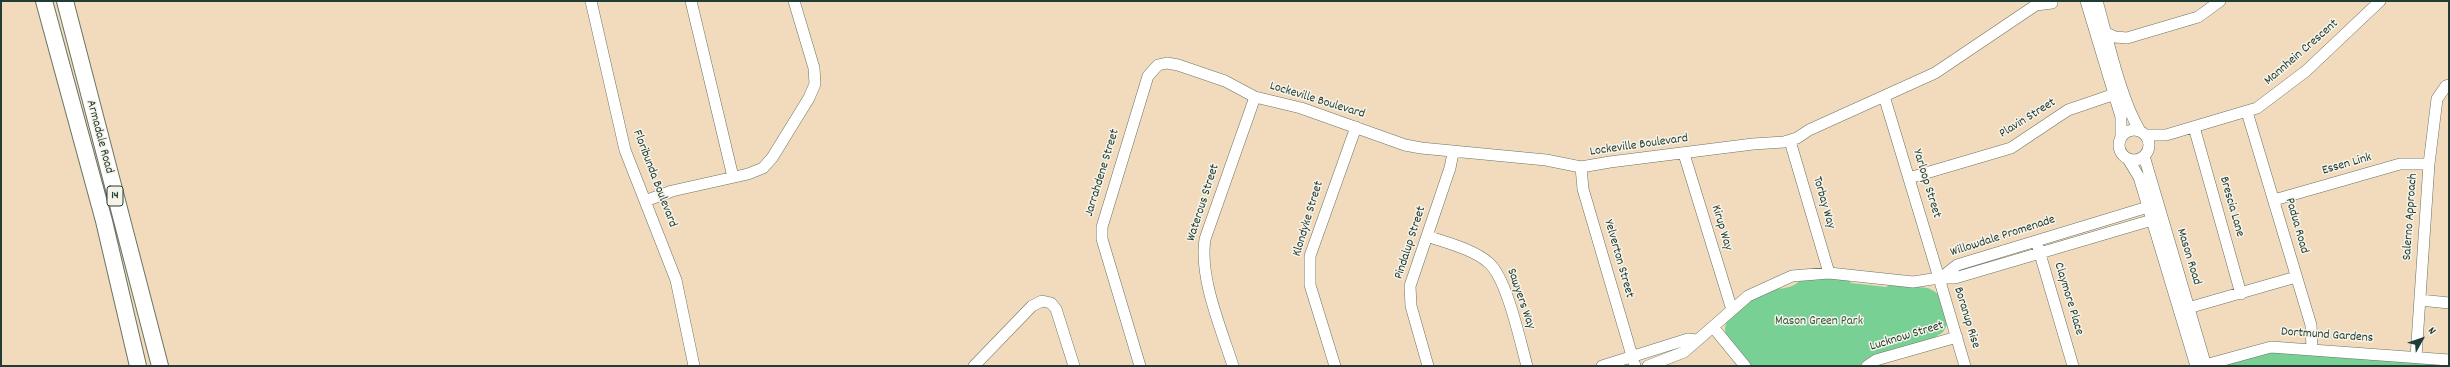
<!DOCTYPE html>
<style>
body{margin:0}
#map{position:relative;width:2450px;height:367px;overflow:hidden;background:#f2dbbc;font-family:Dekko,sans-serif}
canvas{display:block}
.frame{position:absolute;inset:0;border:2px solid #1f3d34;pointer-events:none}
.north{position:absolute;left:2402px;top:319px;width:40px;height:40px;-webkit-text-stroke:3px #f7f3e8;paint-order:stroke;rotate:50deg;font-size:11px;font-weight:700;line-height:16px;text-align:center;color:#1f3d34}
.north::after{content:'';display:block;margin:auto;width:14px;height:18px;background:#1f3d34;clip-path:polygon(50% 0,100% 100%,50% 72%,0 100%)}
</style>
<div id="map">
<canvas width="2450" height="367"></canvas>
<div class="frame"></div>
<div class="north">N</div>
</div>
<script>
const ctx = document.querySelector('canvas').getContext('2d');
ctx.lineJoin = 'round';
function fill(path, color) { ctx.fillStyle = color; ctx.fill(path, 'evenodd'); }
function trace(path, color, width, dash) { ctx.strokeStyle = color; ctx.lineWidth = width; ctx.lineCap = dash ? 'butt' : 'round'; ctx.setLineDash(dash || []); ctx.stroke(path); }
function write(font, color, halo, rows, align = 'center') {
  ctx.font = font + ' Dekko,sans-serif'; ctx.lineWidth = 3; ctx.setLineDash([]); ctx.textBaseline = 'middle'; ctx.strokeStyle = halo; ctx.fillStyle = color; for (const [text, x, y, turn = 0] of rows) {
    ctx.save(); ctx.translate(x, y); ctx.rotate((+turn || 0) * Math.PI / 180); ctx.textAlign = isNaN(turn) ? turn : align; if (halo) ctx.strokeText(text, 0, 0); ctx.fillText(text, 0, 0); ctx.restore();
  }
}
const green = new Path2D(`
 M 1817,277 L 1848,279 L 1851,283 L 1886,287 L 1891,284 L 1928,288 L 1934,291 L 1939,295 L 1947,325 L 1943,332 L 1934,338 L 1868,358 L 1859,366 L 1750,366 C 1744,355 1733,347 1727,337 C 1716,315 1759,295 1774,288 C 1781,290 1795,287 1800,280 Z
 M 2266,351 L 2449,364 L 2449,366 L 2221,366 Z`);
const minor = new Path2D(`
 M 591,1 L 625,150 L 676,280 L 694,366
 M 691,1 L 733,177
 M 2086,1 L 2121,117 L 2121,137
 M 2097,1 C 2108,39 2120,98 2140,131
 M 2106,33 L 2115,37 L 2127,38 L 2198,17 L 2220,1
 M 1884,96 L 1939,278 L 1955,278 L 2152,220
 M 2247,112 L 2311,325 L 2312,349
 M 2194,127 L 2241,294
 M2119 145a15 15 0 1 1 30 0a15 15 0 1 1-30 0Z
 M 2146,135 L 2166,135 L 2257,108 L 2306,71 L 2380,1
 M 1790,141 L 1829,273
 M 1684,154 L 1732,310
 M 2144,156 L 2206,366
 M 2128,159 L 2139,177 L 2196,366
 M 1581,167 L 1583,189 L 1635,366
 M 1909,178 L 2011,148 L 2068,110 L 2115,94
 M 2274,200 L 2400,164 L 2429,164
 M 645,201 L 672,191 L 748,174 L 763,168 L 772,158 L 809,98 L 815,84 L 814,68 L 794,1
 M 1427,236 C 1447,243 1473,249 1489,263 C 1507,279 1520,341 1527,366
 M 2038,247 L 2073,366
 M 1942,277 L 1957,265 L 2148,207
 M 2420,300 L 2449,303
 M 2188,308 L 2296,277
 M 1713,327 L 1745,366
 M 2416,357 L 2429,164 L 2437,99 L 2446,86 L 2449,85
 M 2205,365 L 2271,347 L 2449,360
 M 974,366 L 1032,306 L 1042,301 L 1051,303 L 1056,309 L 1074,366
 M 1140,366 L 1102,239 L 1102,227 L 1148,76 L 1158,65 L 1167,63 L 1178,65 L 1225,81 L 1255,97 L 1301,108 L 1405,145 L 1421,148 L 1546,160 L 1581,167 L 1610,162 L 1753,144 L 1784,142 L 1797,138 L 1809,130 L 1935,73 L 2036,5 L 2052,3
 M 1233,366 C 1221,328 1199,278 1205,239 L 1255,97
 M 1335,366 L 1310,285 L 1310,256 L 1356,127
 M 1428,366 L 1411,306 L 1410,286 L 1450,168 L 1453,153
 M 1602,366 L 1688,339 L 1696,340
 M 1648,366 L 1684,352 L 1748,296 L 1792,276 L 1829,273 L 1913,282 L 1939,278 L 1965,366
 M 1867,366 L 1876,360 L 1957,337`);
const highway = new Path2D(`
 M 44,1 L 104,221 L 138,366
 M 65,1 L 160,366`);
const shields = [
 [115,196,16]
];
const shieldNames = [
 ["14",115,196]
];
const streetNames = [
 ["Mannhein Crescent",2302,53,-41],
 ["Lockeville Boulevard",1317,101,17],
 ["Plavin Street",2028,119,-32],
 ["Armadale Road",99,137,75],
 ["Lockeville Boulevard",1639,146,-8],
 ["Essen Link",2347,165,-16],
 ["Jarrahdene Street",1103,173,-73],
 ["Floribunda Boulevard",654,179,69],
 ["Yarloop Street",1926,184,73],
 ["Waterous Street",1204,203,-72],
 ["Torbay Way",1823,203,74],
 ["Brescia Lane",2231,207,74],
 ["Salerno Approach",2411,217,-86],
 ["Klondyke Street",1309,219,-73],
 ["Padua Road",2296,226,74],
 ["Kirup Way",1721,228,73],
 ["Willowdale Promenade",2003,237,-18],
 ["Pindalup Street",1411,243,-72],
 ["Mason Road",2188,257,73],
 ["Yelverton Street",1618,259,74],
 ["Sawyers Way",1520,299,71],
 ["Claymore Place",2068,299,73],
 ["Boranup Rise",1966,318,73],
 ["Dortmund Gardens",2327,336,4],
 ["Lucknow Street",1907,337,-17]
];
const parkNames = [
 ["Mason Green Park",1819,322]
];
fill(green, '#79d095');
trace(minor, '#697464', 12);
trace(highway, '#697464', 18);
trace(minor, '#fff', 11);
trace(highway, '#fff', 16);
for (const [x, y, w] of shields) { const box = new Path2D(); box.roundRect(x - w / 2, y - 10, w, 20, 3); ctx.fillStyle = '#f7f3e8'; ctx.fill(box); trace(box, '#1f3d34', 1); }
write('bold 12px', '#1f3d34', null, shieldNames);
write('13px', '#1f3d34', '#f7f3e8', streetNames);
write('13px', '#315a47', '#f7f3e8', parkNames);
</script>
